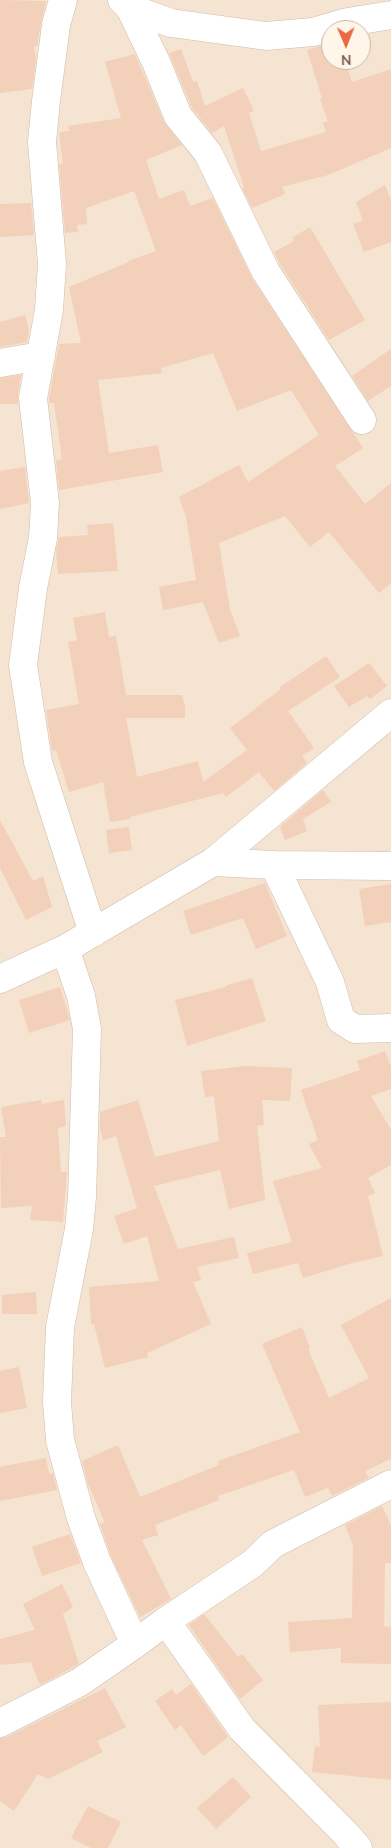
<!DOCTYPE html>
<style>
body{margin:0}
#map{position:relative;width:391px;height:1848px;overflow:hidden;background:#fdf2e3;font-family:"Nunito Sans",sans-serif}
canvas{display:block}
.north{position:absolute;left:321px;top:20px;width:50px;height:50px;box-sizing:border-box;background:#fff6ea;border:1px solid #c8b7a9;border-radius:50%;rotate:179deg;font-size:14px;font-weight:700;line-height:20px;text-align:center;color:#755848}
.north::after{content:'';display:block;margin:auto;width:18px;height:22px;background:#e96945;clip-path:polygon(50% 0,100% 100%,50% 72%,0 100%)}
</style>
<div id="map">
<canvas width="391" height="1848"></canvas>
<div class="north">N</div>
</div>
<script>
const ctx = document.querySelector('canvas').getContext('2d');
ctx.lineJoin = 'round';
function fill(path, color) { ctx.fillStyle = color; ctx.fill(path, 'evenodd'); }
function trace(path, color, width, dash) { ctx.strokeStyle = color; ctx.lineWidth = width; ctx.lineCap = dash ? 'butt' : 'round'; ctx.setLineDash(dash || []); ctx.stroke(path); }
const residential = new Path2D(`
 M 0,0 L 391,0 L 391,1848 L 0,1848 ZM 331,30 L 361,30 L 361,60 L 331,60 Z`);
const building = new Path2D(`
 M 0,0 L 46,1 L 41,23 L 37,46 L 34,46 L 36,61 L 32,89 L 0,93 Z
 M 331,43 L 331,60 L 345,60 L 352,82 L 391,69 L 391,148 L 328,175 L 282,187 L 285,194 L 252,208 L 242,188 L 244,187 L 224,126 L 212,133 L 192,108 L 169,53 L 181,49 L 193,82 L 197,81 L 205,106 L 243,88 L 254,111 L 249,113 L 261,151 L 326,132 L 323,123 L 328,121 L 320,99 L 322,98 L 307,50 Z
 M 135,54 L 164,122 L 182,145 L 146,160 L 159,199 L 184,190 L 190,206 L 213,198 L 253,280 L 363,448 L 335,466 L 365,504 L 391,483 L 391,583 L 379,593 L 329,532 L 310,547 L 285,516 L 219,543 L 230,610 L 240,636 L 219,643 L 203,602 L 163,610 L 159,587 L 196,580 L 186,517 L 179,497 L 239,465 L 248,482 L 319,435 L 291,390 L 237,411 L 213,353 L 161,368 L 162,373 L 98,380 L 109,453 L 158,445 L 163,472 L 59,490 L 56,461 L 62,459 L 54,403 L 49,403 L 49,399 L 59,344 L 81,343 L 69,287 L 129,262 L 128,261 L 156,251 L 134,191 L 86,208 L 87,224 L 77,225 L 78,232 L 65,233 L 59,164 L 63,164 L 59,132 L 69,131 L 68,126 L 121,118 L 105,62 Z
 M 385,185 L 391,200 L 391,242 L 364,252 L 353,224 L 363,221 L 356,202 Z
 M 31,203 L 34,235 L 0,237 L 0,204 Z
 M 310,227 L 365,320 L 329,340 L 280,264 L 274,252 L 294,241 L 292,238 Z
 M 25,315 L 29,330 L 27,342 L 0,347 L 0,322 Z
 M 391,349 L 391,386 L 368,401 L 352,376 Z
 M 21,375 L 18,395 L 18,404 L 0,404 L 0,378 Z
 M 25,467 L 29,503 L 0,509 L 0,471 Z
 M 113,523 L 118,571 L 58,574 L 56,551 L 59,537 L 88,535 L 87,525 Z
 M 105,612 L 109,637 L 116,636 L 126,695 L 182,695 L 185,706 L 185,718 L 126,718 L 137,777 L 198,761 L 203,782 L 247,750 L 230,728 L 281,689 L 280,687 L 326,656 L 340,677 L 288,711 L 314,748 L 302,756 L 307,763 L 274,791 L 259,772 L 226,797 L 223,793 L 130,817 L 130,819 L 110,822 L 103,782 L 69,792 L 56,750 L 52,751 L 46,710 L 79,704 L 68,642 L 77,640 L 73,618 Z
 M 369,663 L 387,686 L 370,699 L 367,696 L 349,707 L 334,686 Z
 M 323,790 L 331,802 L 303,819 L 307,831 L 285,840 L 280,827 Z
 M 0,820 L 33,881 L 43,876 L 52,907 L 26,920 L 0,868 Z
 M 129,827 L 132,850 L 109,853 L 106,830 Z
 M 265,883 L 287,936 L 256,949 L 243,918 L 191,935 L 183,911 Z
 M 391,884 L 391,922 L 365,926 L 359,889 Z
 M 252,978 L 266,1021 L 187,1046 L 175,1000 L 226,987 L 225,986 Z
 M 60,987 L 70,1020 L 29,1033 L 19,1000 Z
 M 385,1051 L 391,1067 L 391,1089 L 371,1096 L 391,1130 L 391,1165 L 368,1178 L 375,1193 L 368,1196 L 383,1256 L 352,1263 L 303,1278 L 298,1263 L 253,1274 L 247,1253 L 292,1242 L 273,1181 L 322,1168 L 309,1144 L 318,1140 L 301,1090 L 360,1070 L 357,1061 Z
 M 246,1066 L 292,1068 L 290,1101 L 262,1100 L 264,1125 L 257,1126 L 265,1200 L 229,1209 L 220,1170 L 154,1186 L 178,1249 L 234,1237 L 239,1258 L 197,1267 L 201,1280 L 193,1282 L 211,1324 L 147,1353 L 148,1357 L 105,1368 L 94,1324 L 91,1324 L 89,1287 L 159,1281 L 147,1236 L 124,1244 L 114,1216 L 137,1208 L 116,1136 L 103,1140 L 100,1128 L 100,1112 L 138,1100 L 155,1157 L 219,1141 L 214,1096 L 205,1097 L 201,1071 Z
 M 41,1100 L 42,1104 L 64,1100 L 66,1126 L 58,1128 L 61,1172 L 67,1172 L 63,1222 L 30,1220 L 32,1206 L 1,1208 L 0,1137 L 6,1137 L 1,1107 Z
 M 36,1292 L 37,1314 L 2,1314 L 2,1295 Z
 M 391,1298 L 391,1459 L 365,1471 L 369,1478 L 332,1496 L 328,1488 L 305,1497 L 294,1470 L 218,1496 L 219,1500 L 155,1525 L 158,1535 L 142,1540 L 171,1599 L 140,1617 L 111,1556 L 100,1524 L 105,1523 L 88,1484 L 82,1461 L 118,1445 L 140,1497 L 219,1465 L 218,1461 L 300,1432 L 262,1344 L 302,1327 L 310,1348 L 308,1349 L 329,1398 L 369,1378 L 341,1325 Z
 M 19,1367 L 27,1408 L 0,1413 L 0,1371 Z
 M 46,1458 L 49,1474 L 53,1473 L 57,1490 L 0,1501 L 0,1467 Z
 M 382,1506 L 391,1526 L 391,1563 L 385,1563 L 384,1626 L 391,1627 L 391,1664 L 341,1663 L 341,1648 L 290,1652 L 288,1622 L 352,1618 L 353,1545 L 345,1525 Z
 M 70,1534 L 81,1563 L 42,1576 L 32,1547 Z
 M 62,1584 L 73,1607 L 63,1614 L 79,1664 L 40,1685 L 31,1662 L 0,1665 L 0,1639 L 35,1630 L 23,1604 Z
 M 204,1614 L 238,1657 L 242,1654 L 263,1680 L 240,1699 L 189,1625 Z
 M 191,1684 L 228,1737 L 203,1756 L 181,1725 L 175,1730 L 155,1701 L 172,1689 L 176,1695 Z
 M 105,1688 L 126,1727 L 97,1741 L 103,1752 L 48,1779 L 38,1774 L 14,1811 L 0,1801 L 0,1738 L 7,1737 Z
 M 391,1702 L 391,1780 L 312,1772 L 315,1746 L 320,1747 L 318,1705 Z
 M 233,1777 L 251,1797 L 216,1829 L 197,1808 Z
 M 88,1806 L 121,1822 L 108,1848 L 91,1848 L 71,1838 Z`);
const minor = new Path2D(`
 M 63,0 L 56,25 L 46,101 L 42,142 L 52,264 L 49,310 L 33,398 L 45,503 L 43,538 L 33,588 L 23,665 L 38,762 L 93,933
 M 122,0 L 130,8 L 156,62 L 178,116 L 208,153 L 266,272 L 362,420
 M 130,8 L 171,23 L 266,36 L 313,32 L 348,22 L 391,15
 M 0,363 L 41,356
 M 213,862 L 274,865 L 391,866
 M 274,865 L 330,982 L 341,1020 L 355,1029 L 391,1028
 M 65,949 L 81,996 L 87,1029 L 82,1197 L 79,1229 L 60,1327 L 57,1402 L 60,1440 L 81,1518 L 97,1562 L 135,1644
 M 0,979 L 65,949 L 213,862 L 391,713
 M 166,1621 L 242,1729 L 345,1833 L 358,1848
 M 0,1723 L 80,1682 L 135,1644 L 166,1621 L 252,1564 L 273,1544 L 391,1484`);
fill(residential, '#f4e4d1');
fill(building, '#f3d0ba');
trace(minor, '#d0bcac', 29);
trace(minor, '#fff', 28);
</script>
